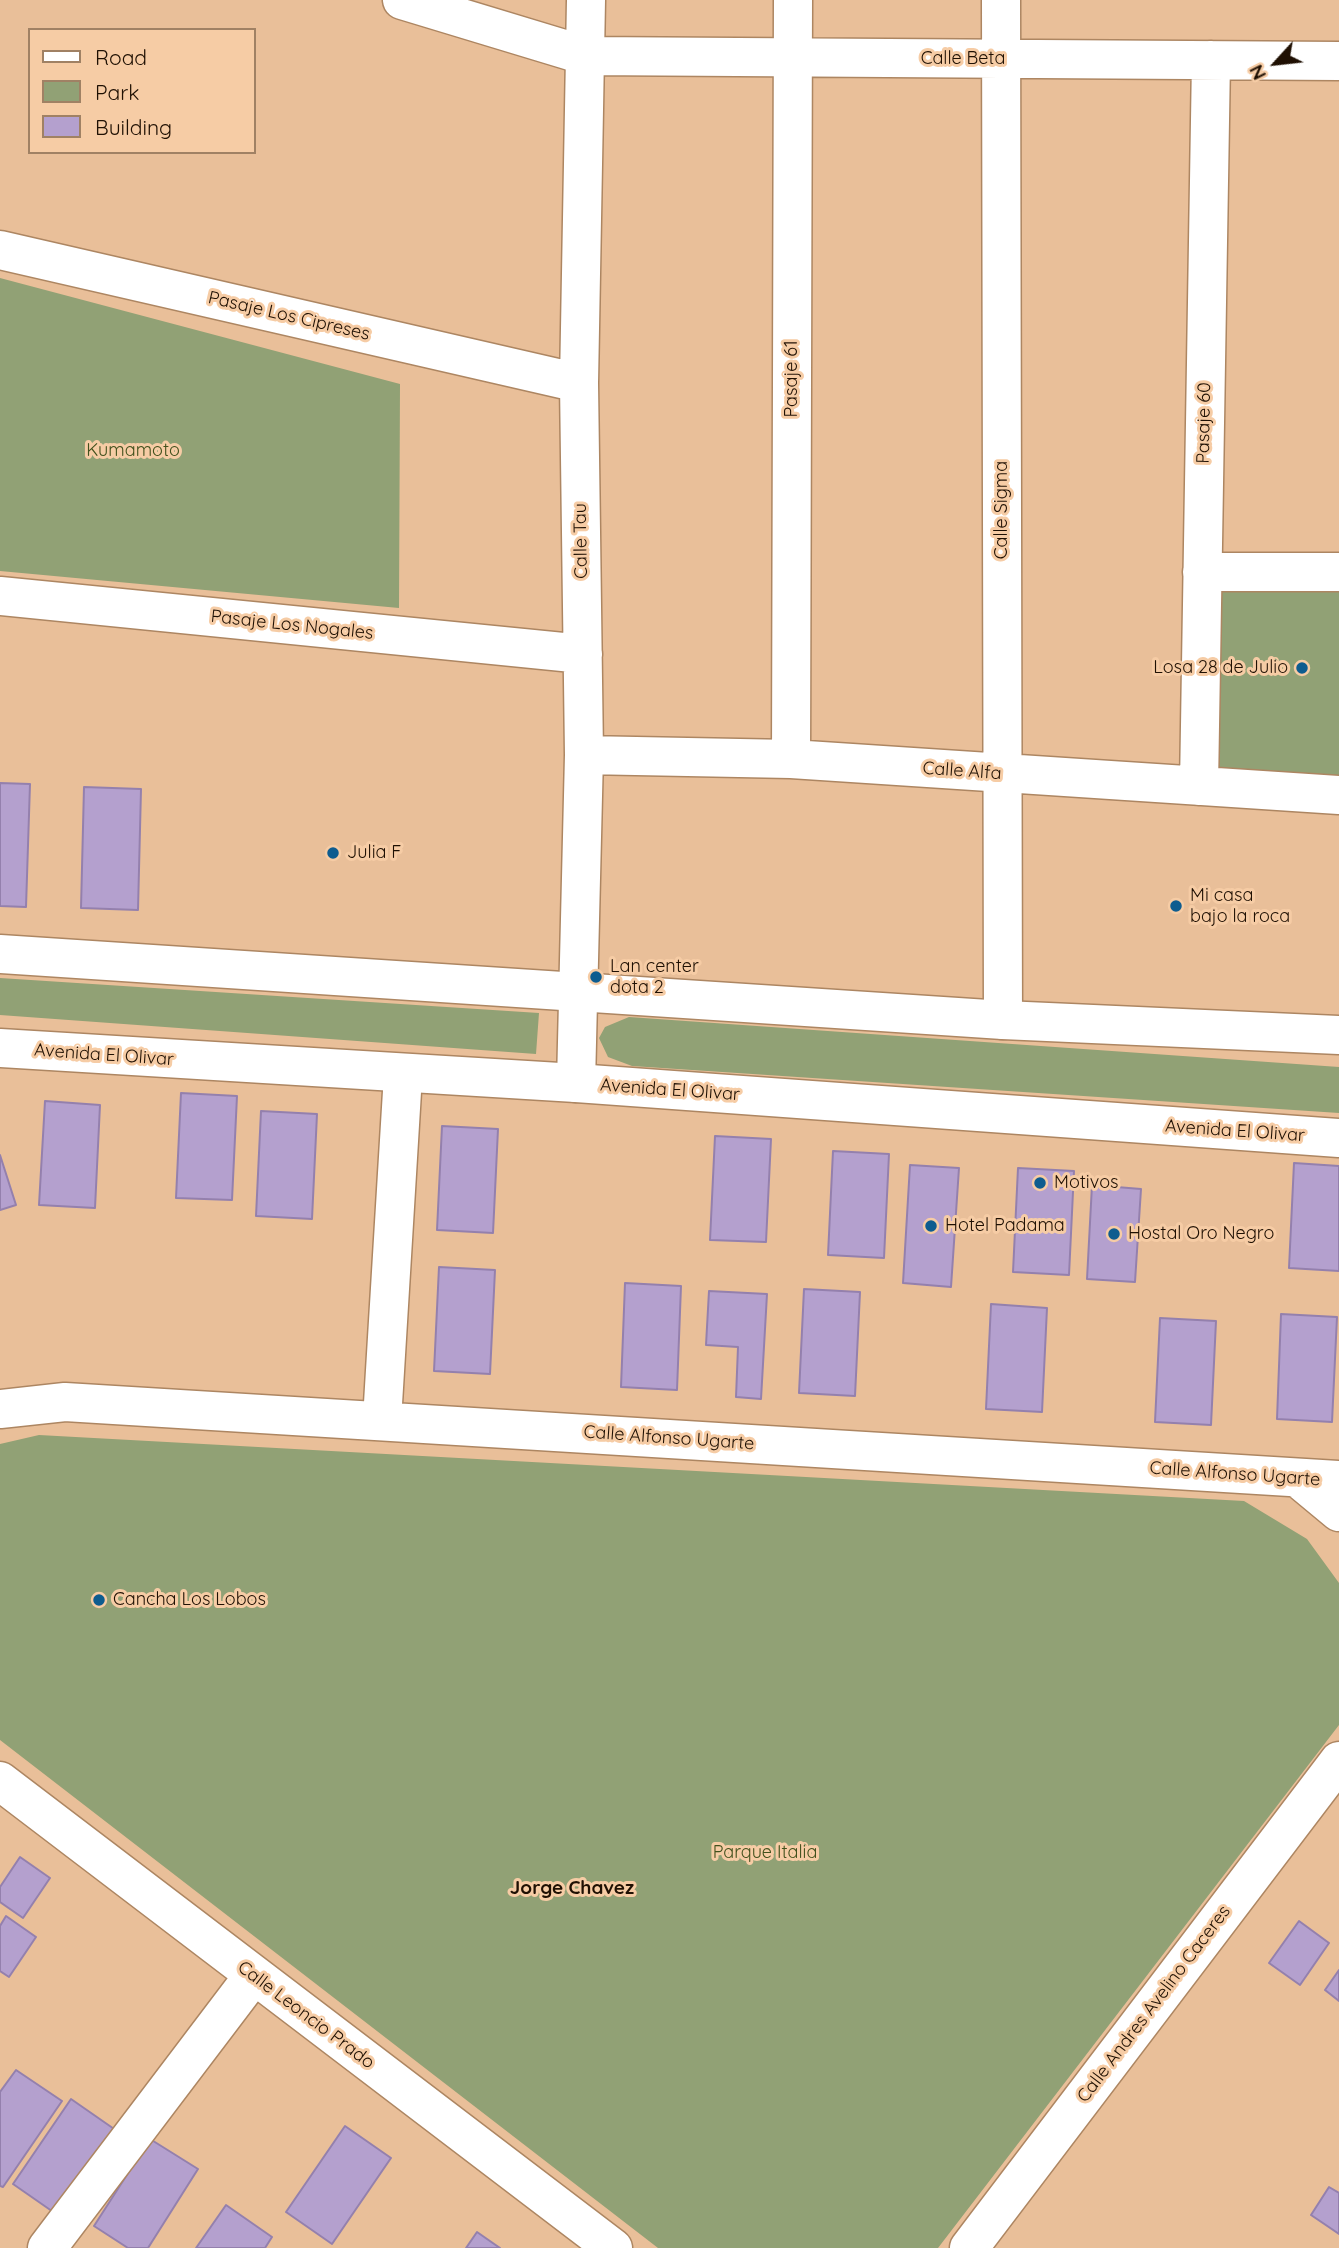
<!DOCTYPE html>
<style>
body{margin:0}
#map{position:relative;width:1339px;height:2248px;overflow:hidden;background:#e9bf99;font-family:Quicksand,sans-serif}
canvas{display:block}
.legend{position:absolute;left:28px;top:28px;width:228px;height:126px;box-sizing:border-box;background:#f6cca5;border:2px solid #a08164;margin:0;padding:9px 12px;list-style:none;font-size:21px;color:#1f1003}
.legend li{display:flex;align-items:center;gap:14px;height:35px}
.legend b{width:35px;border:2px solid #a08164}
.north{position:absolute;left:1241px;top:28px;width:70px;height:70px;-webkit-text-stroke:5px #f6cca5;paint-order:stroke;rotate:243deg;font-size:19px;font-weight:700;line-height:28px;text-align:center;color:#1f1003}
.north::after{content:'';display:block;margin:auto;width:24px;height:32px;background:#1f1003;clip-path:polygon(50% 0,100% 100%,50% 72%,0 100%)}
</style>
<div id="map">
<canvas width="1339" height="2248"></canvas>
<ul class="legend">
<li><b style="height:9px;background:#fff"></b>Road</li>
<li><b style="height:19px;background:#91a175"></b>Park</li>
<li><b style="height:19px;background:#b4a0ce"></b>Building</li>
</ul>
<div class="north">N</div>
</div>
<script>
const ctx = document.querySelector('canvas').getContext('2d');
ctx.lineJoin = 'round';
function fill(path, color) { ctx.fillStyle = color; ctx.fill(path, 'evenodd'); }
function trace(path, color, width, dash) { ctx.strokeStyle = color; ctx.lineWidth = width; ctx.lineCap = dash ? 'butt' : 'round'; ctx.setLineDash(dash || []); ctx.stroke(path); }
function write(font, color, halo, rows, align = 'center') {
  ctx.font = font + ' Quicksand,sans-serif'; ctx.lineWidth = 6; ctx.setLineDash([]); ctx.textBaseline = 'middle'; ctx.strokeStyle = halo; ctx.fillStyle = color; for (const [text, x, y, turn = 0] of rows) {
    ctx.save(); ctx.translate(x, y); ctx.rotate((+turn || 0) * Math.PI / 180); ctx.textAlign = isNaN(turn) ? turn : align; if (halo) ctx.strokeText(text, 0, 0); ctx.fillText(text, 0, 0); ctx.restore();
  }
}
const green = new Path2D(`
 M 0,278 L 400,384 L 399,608 L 0,571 Z
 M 1339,586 L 1339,779 L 1213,770 L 1214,587 Z
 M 0,978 L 539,1013 L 536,1054 L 0,1015 Z
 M 629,1017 L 1339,1067 L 1339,1113 L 632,1066 L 608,1057 L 599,1038 L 605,1027 Z
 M 39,1435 L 1244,1501 L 1307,1539 L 1339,1583 L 1339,1725 L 938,2248 L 658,2248 L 0,1740 L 0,1444 Z`);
const building = new Path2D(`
 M 0,783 L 30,784 L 26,907 L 0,906 Z
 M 84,787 L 141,789 L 138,910 L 81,908 Z
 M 181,1093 L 237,1096 L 232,1200 L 176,1198 Z
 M 45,1101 L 100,1105 L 95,1208 L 39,1205 Z
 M 261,1111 L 317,1114 L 312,1219 L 256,1216 Z
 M 442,1126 L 498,1129 L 493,1233 L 437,1230 Z
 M 715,1136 L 771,1139 L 766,1242 L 710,1240 Z
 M 833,1151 L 889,1154 L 884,1258 L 828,1255 Z
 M 0,1155 L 16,1205 L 0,1210 Z
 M 1294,1163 L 1339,1166 L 1339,1271 L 1289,1268 Z
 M 910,1165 L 959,1168 L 951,1287 L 903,1283 Z
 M 1018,1168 L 1074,1171 L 1069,1275 L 1013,1272 Z
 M 1092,1185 L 1141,1189 L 1135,1282 L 1087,1279 Z
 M 439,1267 L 495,1270 L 490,1374 L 434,1371 Z
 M 625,1283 L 681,1286 L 677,1390 L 621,1387 Z
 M 804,1289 L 860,1292 L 855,1396 L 799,1393 Z
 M 709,1291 L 767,1294 L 761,1399 L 736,1397 L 738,1347 L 706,1345 Z
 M 991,1304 L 1047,1308 L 1042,1412 L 986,1409 Z
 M 1281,1314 L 1337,1317 L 1332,1422 L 1277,1419 Z
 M 1160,1318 L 1216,1321 L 1211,1425 L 1155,1422 Z
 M 20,1857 L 50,1878 L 23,1918 L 0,1902 L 0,1887 Z
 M 6,1916 L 36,1937 L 9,1977 L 0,1971 L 0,1926 Z
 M 1299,1921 L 1329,1943 L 1300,1985 L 1269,1963 Z
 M 1339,1970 L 1339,2001 L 1325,1990 Z
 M 16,2070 L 62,2101 L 3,2187 L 0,2186 L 0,2092 Z
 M 71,2099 L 117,2131 L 59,2216 L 13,2184 Z
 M 345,2126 L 391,2158 L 332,2244 L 286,2212 Z
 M 150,2139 L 198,2169 L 148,2248 L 128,2248 L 94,2226 Z
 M 1329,2187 L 1339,2193 L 1339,2234 L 1311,2215 Z
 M 226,2205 L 272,2237 L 265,2248 L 196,2248 Z
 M 477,2232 L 500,2248 L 466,2248 Z`);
const minor = new Path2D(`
 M 402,0 L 587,56 L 1339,61
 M 1001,0 L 1003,1020
 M 0,250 L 579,383
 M 1202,572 L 1339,572
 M 0,596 L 583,654
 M 584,755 L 791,759 L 1339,795
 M 791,759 L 793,0
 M 1199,786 L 1211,60
 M 576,1083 L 584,755 L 579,383 L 586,0
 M 0,1409 L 65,1402 L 1339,1480
 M 382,1420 L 403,1075
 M 1298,1478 L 1339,1512
 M 0,1781 L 613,2248
 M 47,2248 L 254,1975
 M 969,2248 L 1339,1761`);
const major = new Path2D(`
 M 0,954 L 1003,1020 L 1339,1035
 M 0,1048 L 576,1083 L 1339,1138`);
const markers = [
 [1302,668,7,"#0e5c8f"],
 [333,853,7,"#0e5c8f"],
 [1176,906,7,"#0e5c8f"],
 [596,977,7,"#0e5c8f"],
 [1040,1183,7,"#0e5c8f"],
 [931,1226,7,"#0e5c8f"],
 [1114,1234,7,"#0e5c8f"],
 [99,1600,7,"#0e5c8f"]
];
const streetNames = [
 ["Calle Beta",963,59],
 ["Pasaje Los Cipreses",289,316,13],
 ["Pasaje 61",792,379,-90],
 ["Pasaje 60",1204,423,-89],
 ["Calle Sigma",1002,510,-90],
 ["Calle Tau",581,541,-91],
 ["Pasaje Los Nogales",292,625,6],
 ["Calle Alfa",962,771,4],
 ["Avenida El Olivar",104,1055,4],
 ["Avenida El Olivar",670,1090,4],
 ["Avenida El Olivar",1235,1131,4],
 ["Calle Alfonso Ugarte",669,1438,4],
 ["Calle Alfonso Ugarte",1235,1474,4],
 ["Calle Andres Avelino Caceres",1154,2004,-53],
 ["Calle Leoncio Prado",306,2015,37]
];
const parkNames = [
 ["Kumamoto",133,451],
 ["Parque Italia",765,1853]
];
const poiNames = [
 ["Losa 28 de Julio",1288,668,"right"],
 ["Julia F",347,853],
 ["Mi casa",1190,896],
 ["bajo la roca",1190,917],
 ["Lan center",610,967],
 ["dota 2",610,988],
 ["Motivos",1054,1183],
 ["Hotel Padama",945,1226],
 ["Hostal Oro Negro",1128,1234],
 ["Cancha Los Lobos",113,1600]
];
const neighbourhoodNames = [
 ["Jorge Chavez",572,1888]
];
fill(green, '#91a175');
fill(building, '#b4a0ce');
trace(building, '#9480ad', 2);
trace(minor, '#ad8662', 41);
trace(major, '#ad8662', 41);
trace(minor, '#fff', 38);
trace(major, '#fff', 38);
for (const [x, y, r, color] of markers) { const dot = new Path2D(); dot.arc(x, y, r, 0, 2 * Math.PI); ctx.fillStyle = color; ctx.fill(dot); trace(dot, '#f6cca5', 2.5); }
write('18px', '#1f1003', '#f6cca5', streetNames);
write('18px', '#41511d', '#f6cca5', parkNames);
write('18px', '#1f1003', '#f6cca5', poiNames, 'left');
write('bold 19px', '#1f1003', '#f6cca5', neighbourhoodNames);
</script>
